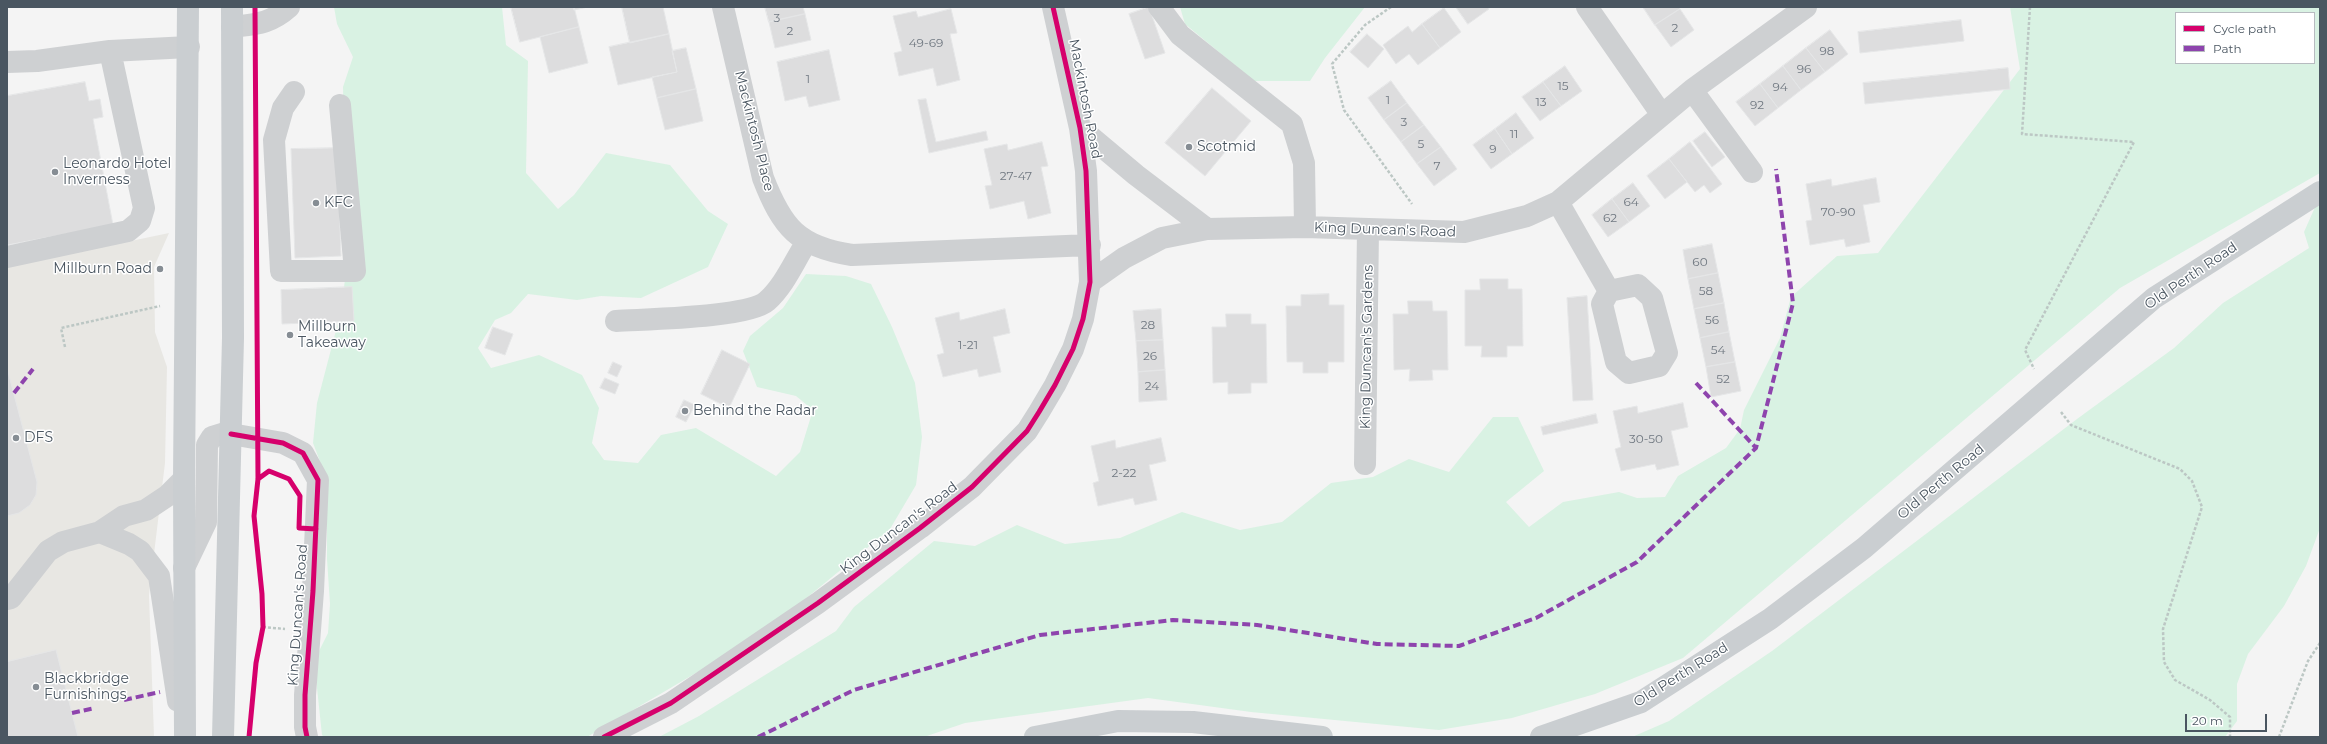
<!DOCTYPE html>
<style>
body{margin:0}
#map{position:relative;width:2327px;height:744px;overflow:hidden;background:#f4f4f4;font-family:Montserrat,sans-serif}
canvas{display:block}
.frame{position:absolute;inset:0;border:8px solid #4a5661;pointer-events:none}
.legend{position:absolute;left:2175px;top:12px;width:140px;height:52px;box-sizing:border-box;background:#fff;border:1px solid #b7bbc0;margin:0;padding:5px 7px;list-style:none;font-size:12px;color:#4a5661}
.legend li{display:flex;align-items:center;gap:8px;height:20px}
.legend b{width:20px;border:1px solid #b7bbc0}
.scale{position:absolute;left:2185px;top:714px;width:82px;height:18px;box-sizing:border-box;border:2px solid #4a5661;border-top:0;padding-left:5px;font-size:12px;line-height:14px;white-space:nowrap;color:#4a5661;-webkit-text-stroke:3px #fff;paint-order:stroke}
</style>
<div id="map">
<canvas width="2327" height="744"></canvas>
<div class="frame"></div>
<ul class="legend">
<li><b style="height:5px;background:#d6006c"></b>Cycle path</li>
<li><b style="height:5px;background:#8e44ad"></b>Path</li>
</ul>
<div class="scale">20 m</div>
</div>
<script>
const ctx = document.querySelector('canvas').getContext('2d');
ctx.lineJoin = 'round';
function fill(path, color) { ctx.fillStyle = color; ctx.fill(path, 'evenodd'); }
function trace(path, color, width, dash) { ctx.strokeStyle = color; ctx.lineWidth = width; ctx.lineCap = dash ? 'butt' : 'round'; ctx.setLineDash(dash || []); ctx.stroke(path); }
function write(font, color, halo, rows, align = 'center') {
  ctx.font = font + ' Montserrat,sans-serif'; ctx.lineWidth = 3; ctx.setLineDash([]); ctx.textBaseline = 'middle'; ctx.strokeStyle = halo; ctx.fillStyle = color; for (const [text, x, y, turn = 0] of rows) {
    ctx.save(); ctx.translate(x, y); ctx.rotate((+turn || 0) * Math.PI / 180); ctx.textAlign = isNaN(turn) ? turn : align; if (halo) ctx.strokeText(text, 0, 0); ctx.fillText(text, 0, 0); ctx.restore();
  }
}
const commercial = new Path2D(`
 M 169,233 L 154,267 L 155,332 L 167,367 L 165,463 L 149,595 L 154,737 L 7,737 L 7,267 Z`);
const green = new Path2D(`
 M 334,7 L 502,7 L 506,45 L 528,61 L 526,173 L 558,209 L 574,195 L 606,153 L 670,165 L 708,211 L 728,224 L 708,267 L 641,298 L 601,296 L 577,300 L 528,294 L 511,313 L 495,320 L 478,348 L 491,368 L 539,355 L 582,375 L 599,408 L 592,443 L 604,460 L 638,463 L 661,435 L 696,428 L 776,476 L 800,452 L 813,410 L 796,396 L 757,387 L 743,351 L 750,336 L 783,308 L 806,274 L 846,276 L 871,284 L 892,327 L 915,383 L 922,437 L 916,485 L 890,529 L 826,582 L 787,614 L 730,653 L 587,737 L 324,737 L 322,735 L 317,688 L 317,655 L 328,633 L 330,604 L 327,559 L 327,480 L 313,443 L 317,403 L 340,315 L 349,297 L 344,287 L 347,266 L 343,87 L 353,57 L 337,24 Z
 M 1180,7 L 1365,7 L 1325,58 L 1310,81 L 1254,81 L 1185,24 Z
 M 2010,7 L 2320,7 L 2320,173 L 2120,288 L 1683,658 L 1595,694 L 1512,718 L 1439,730 L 1251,712 L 1148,698 L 965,723 L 924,737 L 659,737 L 699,716 L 836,631 L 854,607 L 934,541 L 975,546 L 1017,525 L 1065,544 L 1120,538 L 1182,512 L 1240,530 L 1282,522 L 1331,483 L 1373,477 L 1409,459 L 1449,472 L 1493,417 L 1518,417 L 1544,471 L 1506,502 L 1529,527 L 1563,502 L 1619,492 L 1637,498 L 1665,497 L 1678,476 L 1726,448 L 1740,429 L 1744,410 L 1780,338 L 1791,297 L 1837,256 L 1878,253 L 2020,69 ZM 2176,13 L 2314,13 L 2314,63 L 2176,63 Z
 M 2320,196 L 2320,528 L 2306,566 L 2284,606 L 2248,654 L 2237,684 L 2237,721 L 2225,737 L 1632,737 L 1669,721 L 1772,651 L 2077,419 L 2174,348 L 2223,303 L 2309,248 L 2304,232 Z`);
const building = new Path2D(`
 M 511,7 L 574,7 L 579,27 L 520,42 Z
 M 574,7 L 588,7 L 574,10 Z
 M 622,7 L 663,7 L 669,34 L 630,43 Z
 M 765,7 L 803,7 L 805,14 L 769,22 Z
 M 1149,7 L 1165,53 L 1145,59 L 1129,14 Z
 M 1456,7 L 1488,7 L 1489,9 L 1468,24 Z
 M 1643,7 L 1678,7 L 1680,9 L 1655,25 Z
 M 1444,8 L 1461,32 L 1440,48 L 1422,24 Z
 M 951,9 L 957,33 L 950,34 L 960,80 L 937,86 L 933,68 L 899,76 L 894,53 L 902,51 L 893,16 L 916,11 L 918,17 Z
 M 1680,9 L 1694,30 L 1671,47 L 1655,25 Z
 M 805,14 L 811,40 L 775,48 L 769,22 Z
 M 1961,20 L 1964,41 L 1860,53 L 1858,32 Z
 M 1422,24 L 1440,48 L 1418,65 L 1409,54 L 1396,64 L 1383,45 L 1408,26 L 1412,32 Z
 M 579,27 L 588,63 L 549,73 L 540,37 Z
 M 1830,30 L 1848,54 L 1825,72 L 1806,48 Z
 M 669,34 L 677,72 L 618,85 L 609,47 Z
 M 1367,34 L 1384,49 L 1368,68 L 1350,52 Z
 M 686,48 L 696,89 L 657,98 L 652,77 L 677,72 L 672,51 Z
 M 1806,48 L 1825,72 L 1801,90 L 1783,66 Z
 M 829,50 L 840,100 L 809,107 L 806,96 L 785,101 L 777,62 Z
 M 1565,66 L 1582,91 L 1561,106 L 1543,82 Z
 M 1783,66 L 1801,90 L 1778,108 L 1760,84 Z
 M 2008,68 L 2010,89 L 1865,104 L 1863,83 Z
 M 1391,81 L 1407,103 L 1384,120 L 1368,98 Z
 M 85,82 L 89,101 L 100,99 L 103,117 L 93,119 L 113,225 L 7,245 L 7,96 Z
 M 1543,82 L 1561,106 L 1540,121 L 1522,97 Z
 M 1760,84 L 1778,108 L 1755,126 L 1736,102 Z
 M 1212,88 L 1251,121 L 1205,176 L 1165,143 Z
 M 696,89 L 703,121 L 665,130 L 657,98 Z
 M 926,99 L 936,142 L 986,131 L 988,140 L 929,153 L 918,100 Z
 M 1407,103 L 1424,125 L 1401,142 L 1384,120 Z
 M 1516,113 L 1534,138 L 1512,154 L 1495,129 Z
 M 1424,125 L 1441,147 L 1417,164 L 1401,142 Z
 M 1495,129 L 1512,154 L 1491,169 L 1473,145 Z
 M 1705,132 L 1725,157 L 1712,167 L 1693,141 Z
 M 1042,142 L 1048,166 L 1041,167 L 1051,213 L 1028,219 L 1024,201 L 990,209 L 985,186 L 992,185 L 984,149 L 1007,144 L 1008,150 Z
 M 1690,142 L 1722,184 L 1710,193 L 1704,185 L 1695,192 L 1669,159 Z
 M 1441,147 L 1457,169 L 1434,186 L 1417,164 Z
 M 337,148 L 341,256 L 295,258 L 291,149 Z
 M 1669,159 L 1687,182 L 1665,199 L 1647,176 Z
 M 1876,178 L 1880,202 L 1863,205 L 1870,242 L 1846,247 L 1844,239 L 1810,245 L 1806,221 L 1812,220 L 1806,184 L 1831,179 L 1832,186 Z
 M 1633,183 L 1650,206 L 1629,222 L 1612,199 Z
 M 1612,199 L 1629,222 L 1608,237 L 1592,215 Z
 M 1712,244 L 1718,273 L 1688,279 L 1683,250 Z
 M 1718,273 L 1724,303 L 1694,309 L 1688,279 Z
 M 1480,279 L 1508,279 L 1508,289 L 1522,289 L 1523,346 L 1507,346 L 1507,357 L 1481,357 L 1482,346 L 1465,346 L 1465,290 L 1480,290 Z
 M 352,287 L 354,321 L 282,324 L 281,290 Z
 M 1329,294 L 1329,305 L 1344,305 L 1344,362 L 1328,362 L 1328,373 L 1303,373 L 1303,362 L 1287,362 L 1286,306 L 1301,306 L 1301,295 Z
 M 1587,296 L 1593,400 L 1573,401 L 1567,298 Z
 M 1408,301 L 1432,301 L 1433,311 L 1447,311 L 1448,370 L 1432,370 L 1433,380 L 1409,381 L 1410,369 L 1394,370 L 1393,314 L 1408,314 Z
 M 1724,303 L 1729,332 L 1700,338 L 1694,309 Z
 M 1005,309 L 1010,333 L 993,337 L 1001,372 L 979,377 L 977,369 L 943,377 L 937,355 L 944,353 L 935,318 L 959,312 L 960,320 Z
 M 1161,309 L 1163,340 L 1136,341 L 1133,311 Z
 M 1226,314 L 1251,314 L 1251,324 L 1266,324 L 1267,383 L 1251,383 L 1251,393 L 1228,394 L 1228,382 L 1213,383 L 1212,327 L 1226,327 Z
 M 493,327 L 513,334 L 505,355 L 485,348 Z
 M 1729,332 L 1735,362 L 1706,367 L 1700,338 Z
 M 1163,340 L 1165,370 L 1138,372 L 1136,341 Z
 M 722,350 L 750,364 L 729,408 L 701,394 Z
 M 613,362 L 622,366 L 617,377 L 608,373 Z
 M 1735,362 L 1741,391 L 1711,397 L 1706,367 Z
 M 7,368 L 37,482 L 36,495 L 30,505 L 19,513 L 7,516 Z
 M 1165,370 L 1167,400 L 1139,402 L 1138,372 Z
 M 605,378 L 619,384 L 615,394 L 600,388 Z
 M 684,400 L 695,405 L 686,422 L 676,417 Z
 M 1683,403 L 1688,427 L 1671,431 L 1679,465 L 1657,470 L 1655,464 L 1621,471 L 1615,449 L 1621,447 L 1613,411 L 1637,406 L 1638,413 Z
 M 1596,414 L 1598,423 L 1543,435 L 1541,427 Z
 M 1161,438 L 1166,461 L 1149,465 L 1157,500 L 1135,505 L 1133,498 L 1098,506 L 1093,483 L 1099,481 L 1091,446 L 1115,440 L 1116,448 Z
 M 56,650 L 78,737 L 7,737 L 7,662 Z`);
const path = new Path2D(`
 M 1391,7 L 1365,25 L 1332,64 L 1344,110 L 1412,204
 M 2030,7 L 2022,134 L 2134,142 L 2025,350 L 2034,369
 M 65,347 L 61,328 L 160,306
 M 2061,412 L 2071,425 L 2180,469 L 2192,481 L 2202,507 L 2163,629 L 2164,662 L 2175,680 L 2210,700 L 2230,717 L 2230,737
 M 263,627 L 285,629
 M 2279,737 L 2308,661 L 2320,643`);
const minor = new Path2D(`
 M 723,7 L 763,178 C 782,227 798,247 852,255 L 1090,245
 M 1159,7 L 1180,35 L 1292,124 L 1304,163 L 1305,227
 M 1587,7 L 1662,115
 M 232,27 C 256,24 270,24 289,7
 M 7,62 L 37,61 L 110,51 L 189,47
 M 1692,90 L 1752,172
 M 294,92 L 283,108 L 274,140 L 281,271 L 355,271 L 340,105
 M 1080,128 L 1136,175 L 1207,229
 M 1558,202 L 1609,291 L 1602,304 L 1616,362 L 1629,373 L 1659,366 L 1667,353 L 1652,298 L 1638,285 L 1609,291
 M 7,257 L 128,231 L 140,221 L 144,208 L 110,51
 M 1090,282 L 1124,258 L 1162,238 L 1207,229 L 1305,227 L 1464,232 L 1527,216 L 1558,202 L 1692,90 L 1806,7
 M 616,321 C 645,319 748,318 767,301 C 784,286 794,262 806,243
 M 1365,464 L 1368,229
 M 100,532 L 129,544 L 140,551 L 159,576 L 178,701
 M 184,568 L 206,522 L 207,445 L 212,437 L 225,433 L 283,443 L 303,453 L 318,480 L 313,591 L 305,695 L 305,727 L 307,737
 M 7,599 L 11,598 L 48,551 L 63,542 L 100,532 L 124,516 L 146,510 L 167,496 L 184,479
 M 604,737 L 671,703 L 818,603 L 920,528 L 972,487 L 1027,431 L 1039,412 L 1055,385 L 1073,349 L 1083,319 L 1090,282 L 1086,171 L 1080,128 L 1053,7`);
const major = new Path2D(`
 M 185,737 L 184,479 L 188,7
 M 223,737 L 233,338 L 232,7
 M 1035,737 L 1118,721 L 1193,722 L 1322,737
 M 1541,737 L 1641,702 L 1770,619 L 1864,548 L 2154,298 L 2320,192`);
const quiet = new Path2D(`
 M 1696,383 L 1756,448
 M 14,393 L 33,369
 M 124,700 L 160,692
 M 72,713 L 95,708
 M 758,737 L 854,690 L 1040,635 L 1173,620 L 1257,625 L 1377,644 L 1459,646 L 1536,618 L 1637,562 L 1756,448 L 1793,303 L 1776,169`);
const cycleway = new Path2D(`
 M 231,434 L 283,443 L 303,453 L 318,480 L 313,591 L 305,695 L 305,727 L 307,737
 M 258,479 L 269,471 L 289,479 L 300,496 L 299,528 L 316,529
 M 249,737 L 256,663 L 263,627 L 262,594 L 254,516 L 258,479 L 255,7
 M 604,737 L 671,703 L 818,603 L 920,528 L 972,487 L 1027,431 L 1039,412 L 1055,385 L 1073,349 L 1083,319 L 1090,282 L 1086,171 L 1080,128 L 1053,7`);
const markers = [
 [1189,147,4,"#868d94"],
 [55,172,4,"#868d94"],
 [316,203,4,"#868d94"],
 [160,269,4,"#868d94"],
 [290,335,4,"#868d94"],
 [685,411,4,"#868d94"],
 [16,438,4,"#868d94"],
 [36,687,4,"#868d94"]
];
const numberNames = [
 ["3",777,18],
 ["2",1675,28],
 ["2",790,31],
 ["49-69",926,43],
 ["98",1827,51],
 ["96",1804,69],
 ["1",808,79],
 ["15",1563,86],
 ["94",1780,87],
 ["1",1388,100],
 ["13",1541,102],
 ["92",1757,105],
 ["3",1404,122],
 ["11",1514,134],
 ["5",1421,144],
 ["9",1493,149],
 ["7",1437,166],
 ["27-47",1016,176],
 ["64",1631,202],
 ["70-90",1838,212],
 ["62",1610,218],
 ["60",1700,262],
 ["58",1706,291],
 ["56",1712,320],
 ["28",1148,325],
 ["1-21",968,345],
 ["54",1718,350],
 ["26",1150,356],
 ["52",1723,379],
 ["24",1152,386],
 ["30-50",1646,439],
 ["2-22",1124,473]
];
const streetNames = [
 ["Mackintosh Road",1085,99,79],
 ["Mackintosh Place",754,131,76],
 ["King Duncan's Road",1385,230,2],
 ["Old Perth Road",2191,276,-34],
 ["King Duncan's Gardens",1367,347,-89],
 ["Old Perth Road",1941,482,-40],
 ["King Duncan's Road",899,528,-37],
 ["King Duncan's Road",298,615,-86],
 ["Old Perth Road",1681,675,-32]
];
const poiNames = [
 ["Scotmid",1197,147],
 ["Leonardo Hotel",63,164],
 ["Inverness",63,180],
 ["KFC",324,203],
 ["Millburn Road",152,269,"right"],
 ["Millburn",298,327],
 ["Takeaway",298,343],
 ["Behind the Radar",693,411],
 ["DFS",24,438],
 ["Blackbridge",44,679],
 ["Furnishings",44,695]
];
fill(commercial, '#e8e7e3');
fill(green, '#d9f2e3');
fill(building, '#ddddde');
trace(building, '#e5e6e7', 1);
trace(path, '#bcc7c4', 2.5, [3, 2]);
trace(minor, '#ced0d2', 22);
trace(major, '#caced1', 22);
trace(quiet, '#8e44ad', 4, [8, 4]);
trace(cycleway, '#d6006c', 5);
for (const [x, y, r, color] of markers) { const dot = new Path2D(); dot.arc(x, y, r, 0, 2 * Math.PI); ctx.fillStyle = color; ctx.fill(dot); trace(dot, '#fff', 1.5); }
write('12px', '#707881', null, numberNames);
write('14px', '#4a5661', '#fff', streetNames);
write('14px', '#4a5661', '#fff', poiNames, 'left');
</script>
